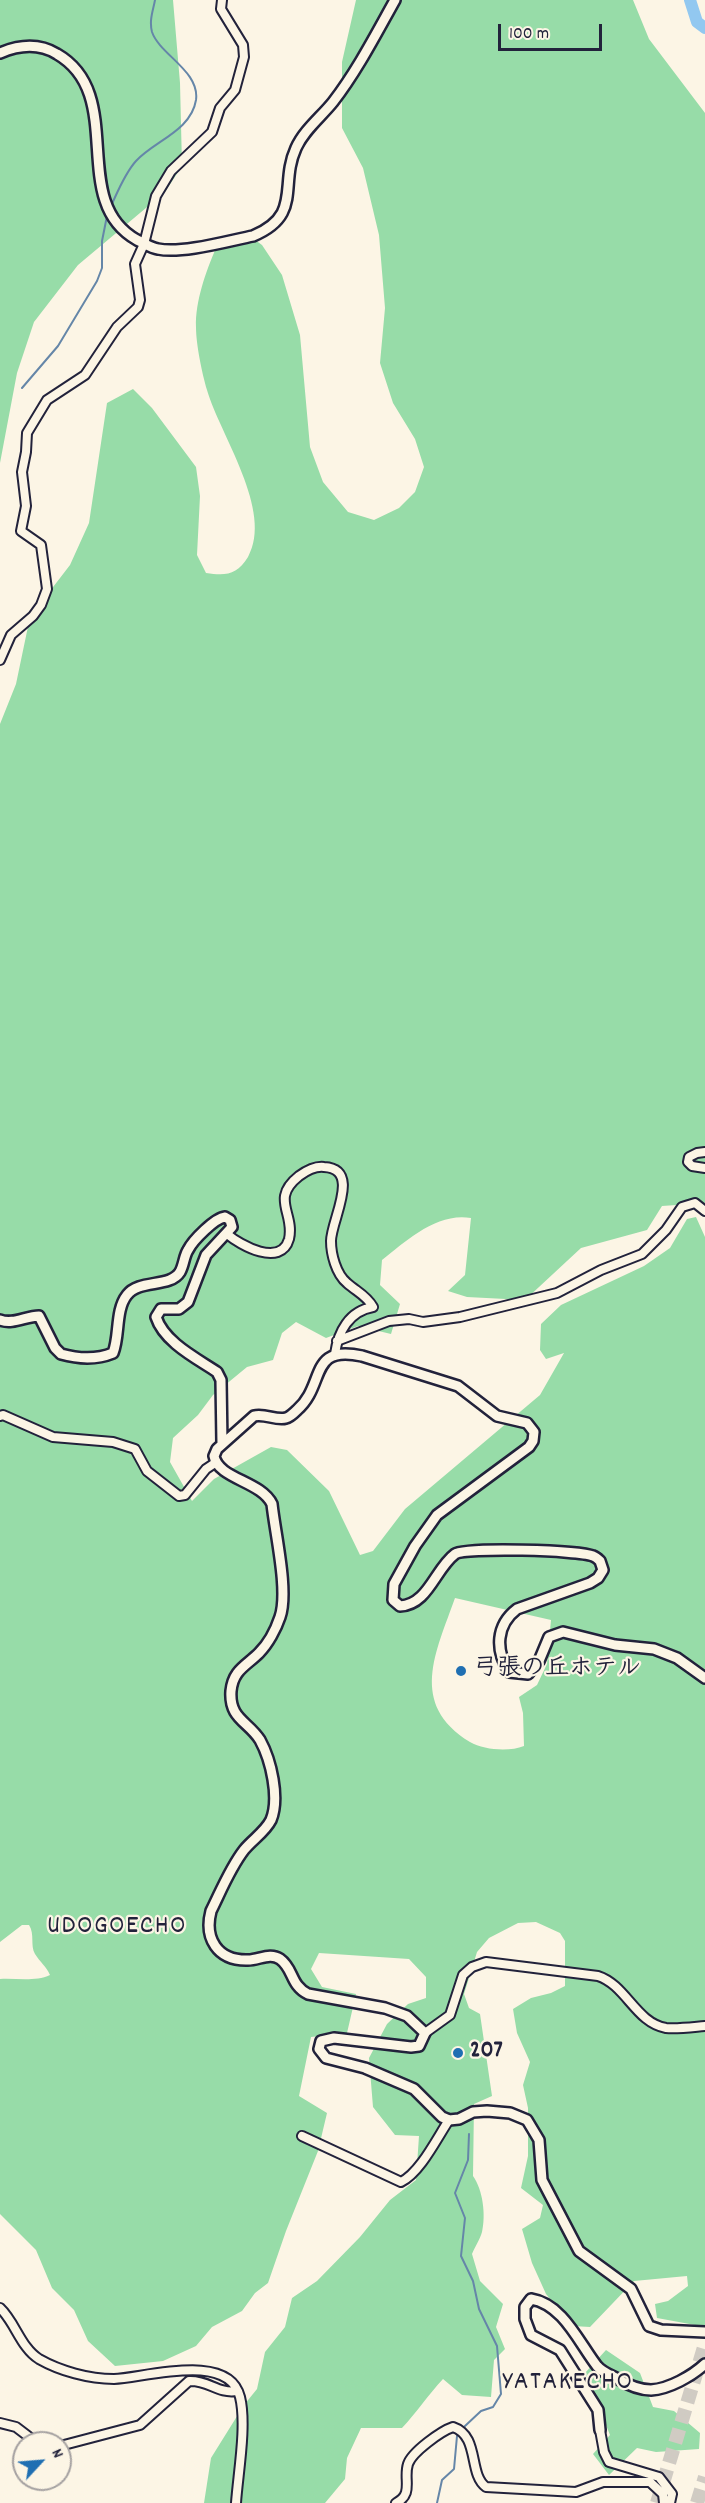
<!DOCTYPE html>
<meta charset="utf-8">
<style>
body{margin:0}
#map{position:relative;width:705px;height:2503px;overflow:hidden;background:#fcf5e5;font-family:Dekko,sans-serif}
canvas{display:block}
.north{position:absolute;left:12px;top:2431px;width:60px;height:60px;box-sizing:border-box;background:#fcf5e5;border:2px solid #a5a1a1;border-radius:50%;rotate:64deg;font-size:16px;font-weight:700;line-height:24px;text-align:center;color:#22223b}
.north::after{content:'';display:block;margin:auto;width:21px;height:27px;background:#1f6fb2;clip-path:polygon(50% 0,100% 100%,50% 72%,0 100%)}
.scale{position:absolute;left:498px;top:24px;width:104px;height:27px;box-sizing:border-box;border:3px solid #22223b;border-top:0;padding-left:8px;font-size:18px;line-height:21px;white-space:nowrap;color:#22223b;-webkit-text-stroke:4px #fcf5e5;paint-order:stroke}
</style>
<div id="map">
<canvas width="705" height="2503"></canvas>
<div class="north">N</div>
<div class="scale">100 m</div>
</div>
<script>
const ctx = document.querySelector('canvas').getContext('2d');
ctx.lineJoin = 'round';
function fill(path, color) { ctx.fillStyle = color; ctx.fill(path, 'evenodd'); }
function trace(path, color, width, dash) { ctx.strokeStyle = color; ctx.lineWidth = width; ctx.lineCap = dash ? 'butt' : 'round'; ctx.setLineDash(dash || []); ctx.stroke(path); }
function write(font, color, halo, rows, align = 'center') {
  ctx.font = font + ' Dekko,"Klee One",sans-serif'; ctx.lineWidth = 4.5; ctx.setLineDash([]); ctx.textBaseline = 'middle'; ctx.strokeStyle = halo; ctx.fillStyle = color; for (const [text, x, y, turn = 0] of rows) {
    ctx.save(); ctx.translate(x, y); ctx.rotate((+turn || 0) * Math.PI / 180); ctx.textAlign = isNaN(turn) ? turn : align; if (halo) ctx.strokeText(text, 0, 0); ctx.fillText(text, 0, 0); ctx.restore();
  }
}
const green = new Path2D(`
 M 0,0 L 173,0 L 180,83 L 182,166 L 165,192 L 78,265 L 34,322 L 17,373 L 0,463 Z
 M 356,0 L 633,0 L 649,39 L 705,113 L 705,1203 L 662,1206 L 647,1230 L 581,1248 L 525,1300 L 467,1297 L 448,1291 L 465,1275 L 471,1218 C 437,1212 406,1241 382,1260 L 380,1285 L 400,1304 L 391,1334 L 358,1326 L 326,1338 L 296,1322 L 282,1333 L 273,1360 L 247,1367 L 213,1395 L 198,1415 L 173,1438 L 170,1462 L 192,1501 L 214,1479 L 271,1447 L 287,1450 L 329,1491 L 360,1555 L 373,1551 L 405,1509 L 540,1395 L 564,1353 L 546,1359 L 540,1350 L 541,1324 L 561,1305 L 644,1266 L 670,1248 L 687,1219 L 696,1217 L 705,1237 L 705,2333 L 695,2325 L 657,2318 L 655,2304 L 668,2301 L 688,2286 L 687,2276 L 634,2281 L 590,2327 L 573,2326 L 546,2294 L 532,2263 L 522,2229 L 540,2218 L 543,2205 L 521,2188 L 528,2156 L 528,2108 L 523,2085 L 530,2062 L 517,2033 L 513,2009 L 531,1998 L 551,1993 L 565,1986 L 565,1941 L 560,1933 L 536,1922 L 518,1923 L 489,1938 L 477,1952 L 464,1994 L 469,2008 L 480,2014 L 492,2096 L 474,2104 L 473,2176 C 483,2190 486,2215 482,2232 C 480,2239 475,2247 472,2254 L 480,2281 L 503,2304 L 496,2327 L 505,2349 L 494,2360 L 491,2397 L 462,2395 L 443,2379 C 428,2395 417,2412 402,2428 L 361,2428 L 347,2458 L 345,2479 L 325,2503 L 204,2503 L 211,2458 L 244,2405 L 257,2389 L 265,2352 L 285,2327 L 292,2298 L 317,2281 L 360,2237 L 390,2200 L 416,2180 L 419,2136 L 395,2135 L 373,2107 L 369,2058 L 387,2024 L 408,2004 L 426,1998 L 426,1977 L 409,1959 L 319,1953 L 311,1969 L 322,1987 L 356,1994 L 347,2033 L 311,2037 L 299,2096 L 327,2113 L 318,2151 L 286,2231 L 268,2283 L 255,2293 L 242,2311 L 212,2327 L 196,2346 L 163,2361 L 115,2366 L 88,2341 L 74,2310 L 52,2288 L 36,2250 L 0,2214 L 0,1979 C 16,1978 35,1982 50,1975 C 46,1966 40,1962 35,1954 C 30,1946 35,1934 29,1925 L 22,1925 L 0,1942 L 0,724 L 16,684 L 30,617 L 70,565 L 89,523 L 107,403 L 133,389 L 152,408 L 196,467 L 200,496 L 197,555 L 206,573 C 226,576 237,575 248,557 C 274,511 220,435 207,390 C 202,373 196,344 196,327 C 195,302 206,271 216,248 L 247,234 L 262,245 L 282,275 L 300,335 L 310,447 L 323,482 L 348,512 L 374,520 L 399,508 L 415,492 L 424,467 L 415,439 L 393,403 L 380,363 L 385,308 L 379,235 L 363,168 L 342,128 L 342,62 ZM 455,1598 L 551,1620 L 547,1664 L 537,1685 L 519,1697 L 523,1713 L 524,1746 C 509,1752 484,1750 470,1742 C 408,1704 436,1652 455,1598 Z
 M 606,2350 L 640,2373 L 653,2407 L 674,2411 L 700,2433 L 699,2449 L 656,2452 L 637,2448 L 609,2475 L 593,2454 L 610,2435 L 585,2373 Z`);
const stream = new Path2D(`
 M 111,206 C 118,191 125,173 136,161 C 154,141 191,131 196,100 C 200,71 160,55 152,32 C 149,20 153,11 155,0
 M 22,388 L 58,346 L 97,281 L 102,268 L 102,241 L 108,211
 M 465,2426 L 481,2411 L 493,2407 L 501,2394 L 497,2346 L 479,2309 L 473,2281 L 461,2256 L 465,2218 L 455,2193 L 468,2160 L 469,2134
 M 437,2503 L 442,2480 L 454,2469 L 457,2436`);
const river = new Path2D(`
 M 690,0 L 697,22 L 705,28`);
const motorwayTunnel = new Path2D(`
 M 657,2503 L 705,2344
 M 697,2503 L 705,2477`);
const minor = new Path2D(`
 M 0,660 L 11,635 L 33,616 L 41,605 L 47,589 L 41,545 L 21,531 L 26,506 L 22,472 L 26,452 L 27,433 L 47,400 L 85,375 L 117,327 L 138,307 L 140,300 L 135,264 L 144,244 L 156,196 L 171,171 L 212,132 L 220,108 L 235,90 L 244,57 L 243,45 L 221,9 L 222,0
 M 705,1152 L 697,1153 L 689,1157 L 688,1162 L 692,1166 L 705,1168
 M 227,1234 C 240,1245 281,1268 289,1239 C 295,1213 270,1199 299,1176 C 306,1171 316,1166 324,1167 C 362,1169 331,1220 331,1241 C 331,1254 336,1274 347,1283 C 357,1292 366,1295 373,1307 C 349,1311 338,1332 335,1354
 M 337,1341 L 389,1321 L 409,1319 L 423,1322 L 460,1317 L 557,1293 L 601,1270 L 642,1254 L 666,1230 L 682,1207 L 695,1203 L 705,1211
 M 0,1416 L 3,1415 L 53,1437 L 113,1442 L 135,1449 L 147,1471 L 179,1496 L 185,1495 L 206,1469 L 215,1463
 M 425,2033 L 450,2015 L 463,1975 L 472,1967 L 486,1962 L 598,1976 C 626,1985 636,2023 666,2028 C 678,2029 693,2027 705,2026
 M 302,2136 L 401,2182 C 420,2173 437,2138 449,2120
 M 0,2308 C 15,2322 21,2348 39,2359 C 60,2371 89,2379 114,2379 C 144,2378 229,2351 240,2397 C 247,2425 238,2474 236,2503
 M 0,2423 L 16,2427 L 37,2443
 M 600,2430 L 604,2452 L 609,2462 L 659,2477 L 672,2494 L 670,2503
 M 60,2446 L 140,2425 L 189,2381 C 209,2380 217,2394 237,2391
 M 396,2503 C 414,2494 403,2479 408,2464 C 412,2452 441,2431 453,2427 C 480,2436 468,2474 486,2487 L 576,2492 L 603,2482 L 650,2482 L 663,2494 L 664,2503`);
const tertiary = new Path2D(`
 M 0,53 C 19,45 39,43 57,54 C 128,95 67,201 137,240 C 144,243 151,248 158,249 C 182,254 228,241 253,236 C 303,215 279,185 296,148 C 304,130 321,117 333,102 C 357,71 376,34 395,0
 M 0,1320 C 13,1325 26,1316 39,1316 L 55,1348 L 61,1354 C 79,1359 96,1360 113,1353 C 120,1336 115,1310 127,1295 C 139,1279 170,1288 180,1272 C 184,1265 184,1256 188,1250 C 193,1240 215,1218 225,1217 L 230,1220 L 232,1227 L 206,1255 L 188,1302 L 179,1309 L 161,1309 L 156,1317 C 164,1342 196,1358 217,1372 L 221,1380 L 222,1444
 M 705,1678 L 677,1658 L 654,1649 L 615,1645 L 563,1632 L 549,1637 L 539,1661 L 528,1674 L 509,1672 C 495,1650 496,1625 517,1609 L 590,1583 L 598,1578 L 603,1570 L 600,1561 C 598,1559 596,1557 593,1556 C 579,1550 464,1547 455,1554 C 435,1569 428,1605 400,1606 L 393,1600 L 394,1584 L 415,1546 L 437,1515 L 529,1447 L 533,1441 L 534,1432 L 527,1423 L 497,1416 L 458,1386 L 362,1356 C 308,1344 326,1385 297,1410 C 294,1413 290,1417 286,1418 C 276,1421 265,1413 254,1416 L 217,1449 L 214,1456 C 218,1479 261,1481 272,1504 C 275,1533 289,1591 280,1617 C 276,1629 268,1644 259,1653 C 246,1666 233,1670 231,1691 C 229,1719 248,1721 260,1740 C 271,1760 280,1798 271,1820 C 265,1832 252,1840 244,1850 C 230,1868 221,1891 211,1911 C 204,1938 217,1961 248,1960 C 259,1960 270,1952 280,1959 C 294,1969 290,1985 308,1994 L 385,2008 L 407,2016 L 425,2033 L 419,2046 L 411,2047 L 334,2038 L 321,2041 L 319,2049 L 326,2058 L 365,2068 L 414,2089 L 442,2117 L 449,2120 L 459,2119 L 473,2112 L 487,2111 L 510,2113 L 527,2120 L 539,2140 L 542,2180 L 579,2251 L 631,2289 L 649,2326 L 661,2330 L 705,2332
 M 600,2430 L 598,2410 L 560,2350 L 531,2335 L 525,2319 L 525,2307 L 531,2299 C 563,2304 579,2343 597,2366 C 602,2372 610,2375 616,2378 C 626,2384 640,2390 651,2390 C 669,2389 692,2376 705,2364`);
const markers = [
 [461,1671,6,"#1f6fb2"],
 [458,2053,6,"#1f6fb2"]
];
const poiNames = [
 ["弓張の丘ホテル",473,1671],
 ["207",470,2053]
];
const quarterNames = [
 ["UDOGOECHO",117,1928],
 ["YATAKECHO",568,2384]
];
fill(green, '#97dca8');
trace(stream, '#6586a8', 2);
trace(river, '#92c8f0', 12);
trace(motorwayTunnel, '#d0cbc3', 14, [14, 7]);
trace(minor, '#22223b', 12);
trace(tertiary, '#22223b', 14);
trace(minor, '#fcf5e5', 8);
trace(tertiary, '#fcf5e5', 9);
for (const [x, y, r, color] of markers) { const dot = new Path2D(); dot.arc(x, y, r, 0, 2 * Math.PI); ctx.fillStyle = color; ctx.fill(dot); trace(dot, '#fcf5e5', 2); }
write('bold 24px', '#22223b', '#fcf5e5', poiNames, 'left');
ctx.letterSpacing = '1.5px';
write('27px', '#22223b', '#fcf5e5', quarterNames);
ctx.letterSpacing = '0px';
</script>
